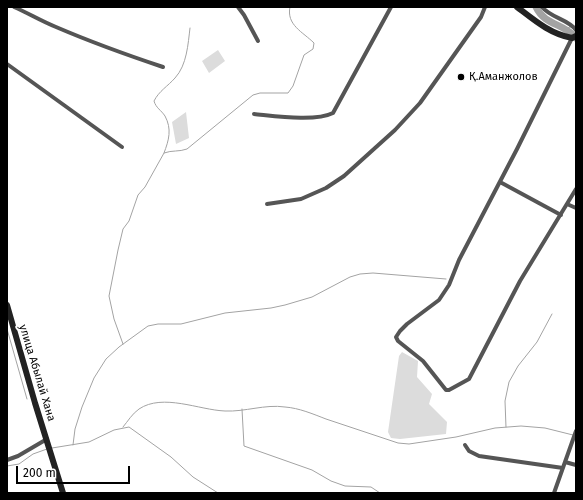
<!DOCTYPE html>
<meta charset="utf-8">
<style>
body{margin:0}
#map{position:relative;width:583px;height:500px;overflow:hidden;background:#fff;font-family:"Fira Sans",sans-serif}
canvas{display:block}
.frame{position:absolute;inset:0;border:8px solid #000;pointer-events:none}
.scale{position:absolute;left:16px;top:466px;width:114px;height:18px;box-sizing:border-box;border:2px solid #000;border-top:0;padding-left:5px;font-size:12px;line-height:14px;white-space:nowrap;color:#000;-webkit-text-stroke:3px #fff;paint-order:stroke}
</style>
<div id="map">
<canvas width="583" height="500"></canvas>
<div class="frame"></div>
<div class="scale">200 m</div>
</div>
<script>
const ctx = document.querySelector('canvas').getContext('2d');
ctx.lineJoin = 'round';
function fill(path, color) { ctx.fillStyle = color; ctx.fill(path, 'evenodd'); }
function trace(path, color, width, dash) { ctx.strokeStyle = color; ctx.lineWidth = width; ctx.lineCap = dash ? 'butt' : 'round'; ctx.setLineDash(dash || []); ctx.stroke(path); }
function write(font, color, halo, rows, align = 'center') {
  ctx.font = font + ' "Fira Sans",sans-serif'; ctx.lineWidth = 4; ctx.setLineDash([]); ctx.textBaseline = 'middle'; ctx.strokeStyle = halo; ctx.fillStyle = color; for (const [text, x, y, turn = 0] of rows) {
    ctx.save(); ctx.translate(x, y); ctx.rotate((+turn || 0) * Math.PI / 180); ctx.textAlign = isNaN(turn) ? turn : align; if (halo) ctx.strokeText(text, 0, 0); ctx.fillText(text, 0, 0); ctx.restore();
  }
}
const green = new Path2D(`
 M 218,50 L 225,61 L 209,73 L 202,61 Z
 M 186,112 L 189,138 L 176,144 L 172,122 Z
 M 402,352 L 418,361 L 417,377 L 432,394 L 429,404 L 447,422 L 446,434 L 400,439 L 391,438 L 388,432 L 399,356 Z`);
const stream = new Path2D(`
 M 565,29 L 570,27
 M 164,153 C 169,140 172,129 165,116 C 161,110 156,108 154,101 C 159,91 168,86 175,78 C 187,65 188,44 190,28
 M 7,329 L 27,399
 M 123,344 L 114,319 L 109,296 L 118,250 L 123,229 L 129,221 L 138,195 L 145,187 L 164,153 C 172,150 179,152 187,149 L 253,95 L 260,93 L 288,93 L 293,86 L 304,55 L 313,49 L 314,43 C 303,32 286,25 290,7
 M 242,409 L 244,446 L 312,470 L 331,481 L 345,486 L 371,487 L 380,493
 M 123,427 C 128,421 132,414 139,409 C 163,393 199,410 225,411 C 245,412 265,404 285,407 C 299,408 313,414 326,419 C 350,427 374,435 398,443 L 409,444 L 456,437 L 495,428 L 521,426 L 545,428 L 573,435
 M 506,427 L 505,401 L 509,382 L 518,366 L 537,342 L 552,314
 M 73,445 L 75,429 L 82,407 L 94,378 L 106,359 L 119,347 L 148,326 L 158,324 L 181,324 L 225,313 L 271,308 L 285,305 L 312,297 L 350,277 L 360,274 L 373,273 L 446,279
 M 52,448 L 89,442 L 114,430 L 129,427 L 171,457 L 193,477 L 218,493
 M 7,466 L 19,464 L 33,454 L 47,449`);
const river = new Path2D(`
 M 536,7 C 545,26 564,23 576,38`);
const minor = new Path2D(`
 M 14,7 C 28,13 41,21 56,27 C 91,42 127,55 163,67
 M 238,7 L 244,15 L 258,41
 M 542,7 C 551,18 568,19 576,30
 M 572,38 L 517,149 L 459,260 L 449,285 L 439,300 L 407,324 L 400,331 L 396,337 L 398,341 L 423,361 L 446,390 L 449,390 L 469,379 L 520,281 L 576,189
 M 7,64 L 122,147
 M 254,114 C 275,116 315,122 333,113 L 391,7
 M 500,182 L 561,215
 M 267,204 L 301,199 L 326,188 L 344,176 L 395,130 L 420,103 L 481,17 L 485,7
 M 567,204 L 576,208
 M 465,445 L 469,451 L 479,456 L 563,468
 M 7,460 L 18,456 L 47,439
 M 565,462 L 576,465
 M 554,493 L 576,431`);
const secondary = new Path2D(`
 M 517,7 C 534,20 550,34 572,38 L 576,36
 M 7,305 L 35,403 L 63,493`);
const markers = [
 [461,77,4,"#000"]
];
const poiNames = [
 ["Қ.Аманжолов",469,77]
];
const streetNames = [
 ["улица Абылай Хана",37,373,73]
];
fill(green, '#dcdcdc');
trace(stream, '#a3a3a3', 1);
trace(river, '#a3a3a3', 7);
trace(minor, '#555', 4);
trace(secondary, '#222', 6);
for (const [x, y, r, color] of markers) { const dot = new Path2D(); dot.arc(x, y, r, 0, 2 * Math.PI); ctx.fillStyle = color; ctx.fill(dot); trace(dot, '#fff', 1.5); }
write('11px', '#000', '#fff', poiNames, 'left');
write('11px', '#000', '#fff', streetNames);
</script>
